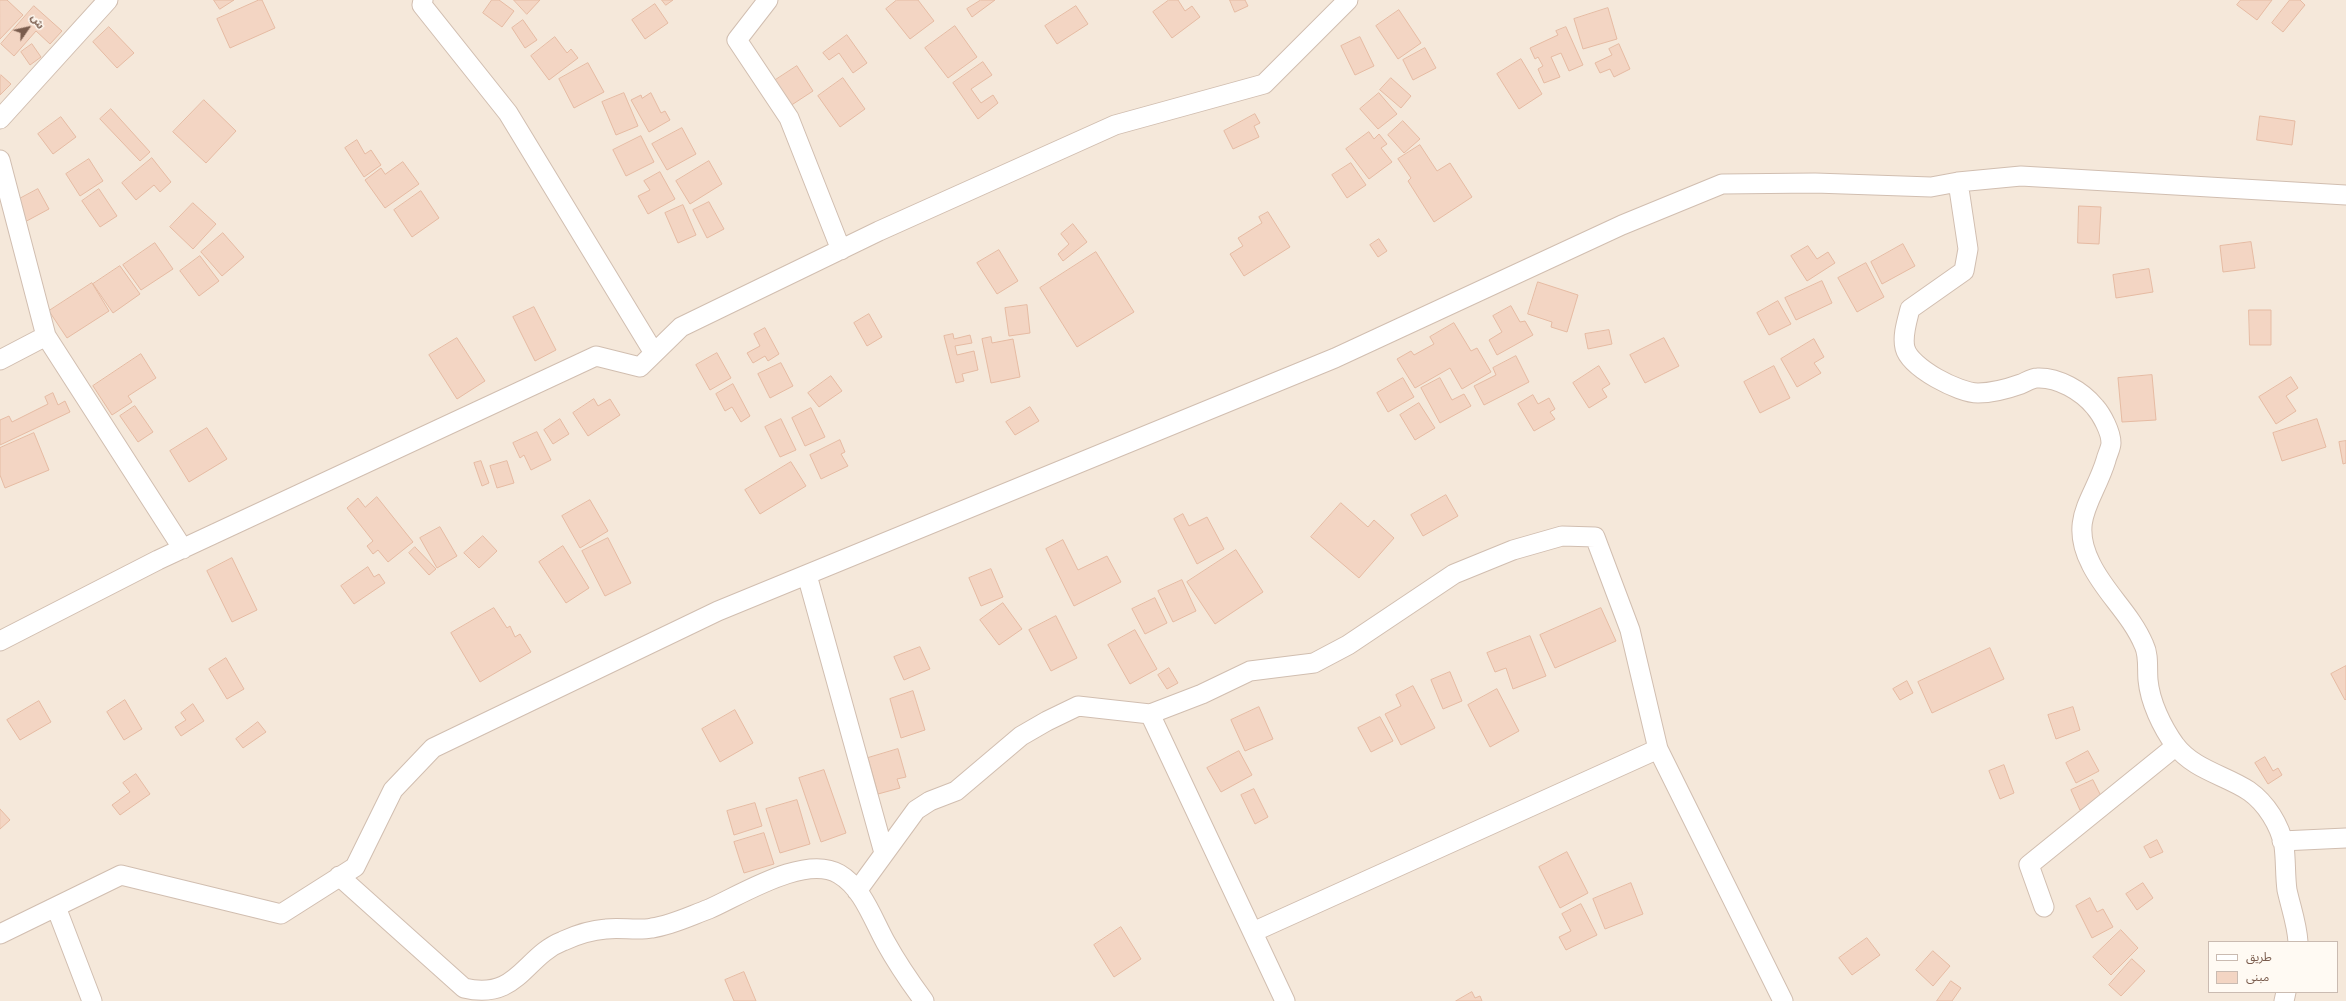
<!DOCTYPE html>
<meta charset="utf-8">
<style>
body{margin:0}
#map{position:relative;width:2346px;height:1001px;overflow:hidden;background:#fdf6ec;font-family:"PT Sans Narrow","Noto Sans Arabic",sans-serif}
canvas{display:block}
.legend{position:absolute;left:2208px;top:941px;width:130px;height:52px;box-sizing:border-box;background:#fffaf3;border:1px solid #cabbb1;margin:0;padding:5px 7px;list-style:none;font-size:12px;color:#7a5c4d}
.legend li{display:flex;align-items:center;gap:8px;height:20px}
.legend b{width:20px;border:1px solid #cabbb1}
.north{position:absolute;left:8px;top:8px;width:40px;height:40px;-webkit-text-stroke:3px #fffaf3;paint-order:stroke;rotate:56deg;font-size:11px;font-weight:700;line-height:16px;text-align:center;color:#7a5c4d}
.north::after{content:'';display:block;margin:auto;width:14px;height:18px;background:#7a5c4d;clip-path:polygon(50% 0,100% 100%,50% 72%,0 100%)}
</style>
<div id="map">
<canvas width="2346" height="1001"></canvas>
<ul class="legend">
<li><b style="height:5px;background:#fff"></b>طريق</li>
<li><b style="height:11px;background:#f3d5c3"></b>مبنى</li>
</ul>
<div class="north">ش</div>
</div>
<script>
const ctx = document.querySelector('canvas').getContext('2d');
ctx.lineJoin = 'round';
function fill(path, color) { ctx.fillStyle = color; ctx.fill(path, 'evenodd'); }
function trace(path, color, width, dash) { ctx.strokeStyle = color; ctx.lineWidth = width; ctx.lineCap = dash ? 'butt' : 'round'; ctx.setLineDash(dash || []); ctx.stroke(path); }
const residential = new Path2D(`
 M 0,0 L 2346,0 L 2346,1001 L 0,1001 ZM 2209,942 L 2337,942 L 2337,992 L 2209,992 Z`);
const building = new Path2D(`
 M 0,0 L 7,0 L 23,15 L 0,39 Z
 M 214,0 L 234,0 L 220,9 Z
 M 259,0 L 262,0 L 275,28 L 230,48 L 217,19 Z
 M 492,0 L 499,0 L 514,11 L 502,27 L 483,13 Z
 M 514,0 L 540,0 L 527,14 Z
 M 662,0 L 673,0 L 666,5 Z
 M 897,0 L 918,0 L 934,21 L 910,39 L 886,9 Z
 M 981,0 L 995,0 L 972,17 L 967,9 Z
 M 1169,0 L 1178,0 L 1185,11 L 1192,6 L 1200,17 L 1172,38 L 1153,12 Z
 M 1230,0 L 1245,0 L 1248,6 L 1235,12 Z
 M 2241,0 L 2272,0 L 2257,20 L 2237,5 Z
 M 2290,0 L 2300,0 L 2305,5 L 2283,32 L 2272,23 Z
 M 655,4 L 668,23 L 645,39 L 632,20 Z
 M 34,6 L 62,31 L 50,44 L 36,31 L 14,56 L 1,44 Z
 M 1076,6 L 1088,24 L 1057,44 L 1045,26 Z
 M 1608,8 L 1617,39 L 1583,49 L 1574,19 Z
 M 1399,10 L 1421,43 L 1398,59 L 1376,26 Z
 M 523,20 L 537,40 L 525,48 L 512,28 Z
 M 955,26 L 977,57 L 948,78 L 925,48 Z
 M 109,27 L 134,53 L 117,68 L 93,42 Z
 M 1566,27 L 1583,65 L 1569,71 L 1561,53 L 1551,57 L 1560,77 L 1544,83 L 1538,69 L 1543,66 L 1538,57 L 1535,59 L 1530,48 L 1558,35 L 1556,31 Z
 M 847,35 L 867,63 L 853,73 L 839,53 L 829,60 L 823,53 Z
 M 555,37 L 567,53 L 571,49 L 578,58 L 549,80 L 531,56 Z
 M 1360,37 L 1374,66 L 1355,75 L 1341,46 Z
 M 32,44 L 41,57 L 30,65 L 21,52 Z
 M 1619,44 L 1630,69 L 1614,77 L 1610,69 L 1600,73 L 1595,63 L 1612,55 L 1609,49 Z
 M 1425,48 L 1436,68 L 1413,80 L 1403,60 Z
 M 1521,59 L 1542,94 L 1519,109 L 1497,74 Z
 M 983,62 L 992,75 L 971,89 L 981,103 L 993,95 L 998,103 L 978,119 L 953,83 Z
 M 588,63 L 604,92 L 574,108 L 559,79 Z
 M 797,66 L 813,91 L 790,106 L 774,81 Z
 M 1,75 L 11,84 L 0,95 L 0,76 Z
 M 843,78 L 865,109 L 840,127 L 818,96 Z
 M 1391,78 L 1411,96 L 1401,108 L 1380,90 Z
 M 624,93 L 638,126 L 616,135 L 602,102 Z
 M 651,93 L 661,113 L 665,111 L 670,120 L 649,132 L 631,100 L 641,95 L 642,98 Z
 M 1379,93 L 1397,114 L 1378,129 L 1360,109 Z
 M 204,100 L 236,131 L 206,163 L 173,132 Z
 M 111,109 L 150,152 L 140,161 L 100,119 Z
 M 1255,114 L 1260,123 L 1254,126 L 1259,137 L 1233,149 L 1224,131 Z
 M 2260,116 L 2295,121 L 2292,145 L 2257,140 Z
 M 61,117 L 76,137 L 53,154 L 38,134 Z
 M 1403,121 L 1420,139 L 1404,153 L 1388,135 Z
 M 682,128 L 696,154 L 667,170 L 652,144 Z
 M 1369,132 L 1374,139 L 1379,134 L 1387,144 L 1381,148 L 1392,162 L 1369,179 L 1346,149 Z
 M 641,136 L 654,162 L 626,176 L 613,150 Z
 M 357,140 L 365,154 L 371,150 L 381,165 L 364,177 L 345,148 Z
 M 1420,145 L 1437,171 L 1450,163 L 1472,197 L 1434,222 L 1408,181 L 1411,178 L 1398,159 Z
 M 152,158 L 171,182 L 160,192 L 154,185 L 136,200 L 122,183 Z
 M 89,159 L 103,181 L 80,196 L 66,174 Z
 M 709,161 L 722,184 L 690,204 L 676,181 Z
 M 403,162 L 419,184 L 385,208 L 365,180 L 381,168 L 385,174 Z
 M 1351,163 L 1366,185 L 1347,198 L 1332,175 Z
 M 660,172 L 675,199 L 648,214 L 638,196 L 650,190 L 644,181 Z
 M 38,189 L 49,209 L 21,224 L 10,204 Z
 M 99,189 L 117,216 L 100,227 L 82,201 Z
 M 421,191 L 439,218 L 412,237 L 394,210 Z
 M 709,202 L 724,229 L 707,238 L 693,210 Z
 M 193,203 L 216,224 L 193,249 L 170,227 Z
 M 683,205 L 696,235 L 678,243 L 665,213 Z
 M 2079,206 L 2101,207 L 2099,244 L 2078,243 Z
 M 1268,212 L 1290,247 L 1244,276 L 1230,254 L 1243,246 L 1238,238 L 1262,223 L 1259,217 Z
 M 1073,224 L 1087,242 L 1063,261 L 1058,254 L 1069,244 L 1061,234 Z
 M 223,233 L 244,257 L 222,276 L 201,252 Z
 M 1379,239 L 1387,251 L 1378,257 L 1370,245 Z
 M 2251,242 L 2255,268 L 2223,272 L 2220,246 Z
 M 155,243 L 173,269 L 141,290 L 123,265 Z
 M 1903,244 L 1915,266 L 1882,284 L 1871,262 Z
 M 1808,246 L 1817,259 L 1828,252 L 1835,263 L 1807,281 L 1791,256 Z
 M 999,250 L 1018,281 L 997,294 L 977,263 Z
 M 1096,252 L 1134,312 L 1077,347 L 1040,288 Z
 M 200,256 L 219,281 L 199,296 L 180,271 Z
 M 1866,263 L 1884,297 L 1857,312 L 1838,278 Z
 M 120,266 L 140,294 L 113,313 L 93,284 Z
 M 2149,269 L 2153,292 L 2116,298 L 2113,275 Z
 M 1822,281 L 1832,303 L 1796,320 L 1785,298 Z
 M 1538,282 L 1578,295 L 1567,332 L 1551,327 L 1552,322 L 1528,314 Z
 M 92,283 L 109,311 L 67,338 L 49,311 Z
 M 1778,301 L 1791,324 L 1769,335 L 1757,313 Z
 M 1027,305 L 1030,333 L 1009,336 L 1005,308 Z
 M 1511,306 L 1520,322 L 1525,321 L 1533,335 L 1497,355 L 1489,340 L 1502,332 L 1493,316 Z
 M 534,307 L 556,350 L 535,361 L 513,317 Z
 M 2249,310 L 2271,310 L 2271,345 L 2250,345 Z
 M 869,314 L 882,337 L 867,346 L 854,323 Z
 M 1454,323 L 1471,351 L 1477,348 L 1491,372 L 1462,389 L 1450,368 L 1415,388 L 1397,359 L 1411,351 L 1414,355 L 1434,344 L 1430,337 Z
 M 765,328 L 779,354 L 768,361 L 765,356 L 753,363 L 747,353 L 760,346 L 754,334 Z
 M 1609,330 L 1612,344 L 1588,349 L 1585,334 Z
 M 953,334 L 954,339 L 970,335 L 972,343 L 955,346 L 957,355 L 974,351 L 978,370 L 962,374 L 964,381 L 956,383 L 944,336 Z
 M 991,337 L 992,343 L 1013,339 L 1020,377 L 991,383 L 982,339 Z
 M 457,338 L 485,381 L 457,399 L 429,355 Z
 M 1664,338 L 1679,366 L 1645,383 L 1630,355 Z
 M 1814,339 L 1824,357 L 1814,363 L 1821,373 L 1797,387 L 1781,359 Z
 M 717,353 L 731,378 L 710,390 L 696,365 Z
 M 141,354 L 156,378 L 128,396 L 132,402 L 112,415 L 93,386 Z
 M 1516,356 L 1529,382 L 1484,405 L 1474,386 L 1496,375 L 1493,368 Z
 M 781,363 L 793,386 L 770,398 L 758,374 Z
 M 1599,366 L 1610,384 L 1602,389 L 1607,397 L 1589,408 L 1573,383 Z
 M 1774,366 L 1790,398 L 1760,413 L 1744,382 Z
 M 2152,375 L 2156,420 L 2122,422 L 2118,378 Z
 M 831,376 L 842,391 L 819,407 L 808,393 Z
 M 2291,377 L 2298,388 L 2286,396 L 2296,411 L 2276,424 L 2259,397 Z
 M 1403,378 L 1414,397 L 1388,412 L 1377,393 Z
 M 1440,378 L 1452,400 L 1464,394 L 1471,406 L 1440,423 L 1421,388 Z
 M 733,384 L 750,416 L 741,422 L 732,407 L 725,411 L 716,394 Z
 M 53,393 L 58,405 L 65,401 L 70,412 L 0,445 L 0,420 L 9,416 L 12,422 L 48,404 L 45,397 Z
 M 1533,395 L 1538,404 L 1549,398 L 1555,409 L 1550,412 L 1555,419 L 1534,431 L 1518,404 Z
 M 594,399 L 598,406 L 610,399 L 620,415 L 588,436 L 573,413 Z
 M 1419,403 L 1435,428 L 1415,440 L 1400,415 Z
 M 135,406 L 153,432 L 138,442 L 120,416 Z
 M 1030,407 L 1039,421 L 1015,435 L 1006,422 Z
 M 811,408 L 825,437 L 805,446 L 792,418 Z
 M 560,419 L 569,434 L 553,444 L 544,430 Z
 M 781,419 L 796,450 L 780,457 L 765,427 Z
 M 2317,419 L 2326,447 L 2282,461 L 2273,433 Z
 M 207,428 L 227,459 L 189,482 L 170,451 Z
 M 537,432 L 551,460 L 531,470 L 524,455 L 520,458 L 513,443 Z
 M 34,433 L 49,470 L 5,488 L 0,475 L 0,448 Z
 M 840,440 L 845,452 L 841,454 L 848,466 L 821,479 L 810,455 Z
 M 2346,441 L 2346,463 L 2343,464 L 2339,442 Z
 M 481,461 L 489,483 L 482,486 L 474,463 Z
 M 507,461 L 514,483 L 497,488 L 490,466 Z
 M 791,462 L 806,486 L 760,514 L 745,490 Z
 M 1446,495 L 1458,516 L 1423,536 L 1411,515 Z
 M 377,497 L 413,542 L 388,562 L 378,550 L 373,554 L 367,546 L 373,541 L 347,508 L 358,498 L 365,507 Z
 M 590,500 L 608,531 L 580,548 L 562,516 Z
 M 1341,503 L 1368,527 L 1374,520 L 1394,538 L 1359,578 L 1311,537 Z
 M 1183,514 L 1189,526 L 1207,517 L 1224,549 L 1197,564 L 1174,519 Z
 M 440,527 L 457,556 L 437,568 L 420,538 Z
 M 483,536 L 497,551 L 479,568 L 464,553 Z
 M 608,538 L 631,583 L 605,596 L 582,551 Z
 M 1063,540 L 1078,570 L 1107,556 L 1121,582 L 1074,606 L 1046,549 Z
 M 563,546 L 589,588 L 566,603 L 539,562 Z
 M 415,547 L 436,569 L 429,575 L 409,553 Z
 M 1236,550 L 1263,592 L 1215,624 L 1187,582 Z
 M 232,558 L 257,610 L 232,622 L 207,571 Z
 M 368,567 L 374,577 L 379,574 L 385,583 L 354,604 L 341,586 Z
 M 991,569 L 1003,597 L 981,606 L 969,578 Z
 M 1182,580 L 1196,611 L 1173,622 L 1158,591 Z
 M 1155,598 L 1167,623 L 1145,634 L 1132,609 Z
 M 1003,603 L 1022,629 L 999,645 L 980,620 Z
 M 494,608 L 507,628 L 510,626 L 515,637 L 520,634 L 531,652 L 480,682 L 451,633 Z
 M 1601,608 L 1616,641 L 1555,668 L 1540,635 Z
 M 1056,616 L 1077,658 L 1051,671 L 1029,630 Z
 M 1135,630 L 1157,669 L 1130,684 L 1108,645 Z
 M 1530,636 L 1546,676 L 1513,689 L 1506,668 L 1495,672 L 1487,653 Z
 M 920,647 L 930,669 L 904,680 L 894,657 Z
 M 1990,648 L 2004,679 L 1932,713 L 1918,682 Z
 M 226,658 L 244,689 L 227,699 L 209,669 Z
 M 2346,666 L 2346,699 L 2345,700 L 2331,674 Z
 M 1169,668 L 1178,683 L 1167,689 L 1158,675 Z
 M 1450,672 L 1462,701 L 1443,709 L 1431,680 Z
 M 1907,681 L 1913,693 L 1900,700 L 1893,689 Z
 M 1413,686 L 1435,728 L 1401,745 L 1385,714 L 1401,706 L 1396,695 Z
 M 1497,689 L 1519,731 L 1490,747 L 1468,705 Z
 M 913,691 L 925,730 L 901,738 L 890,699 Z
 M 125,700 L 142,729 L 124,740 L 107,712 Z
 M 39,701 L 51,722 L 20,740 L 7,720 Z
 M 193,704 L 204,721 L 181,736 L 175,727 L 186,720 L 181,713 Z
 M 1259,707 L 1273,739 L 1245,751 L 1231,720 Z
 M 2073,707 L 2080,730 L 2056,739 L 2048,715 Z
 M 735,710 L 753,743 L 720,762 L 702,729 Z
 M 1380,717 L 1393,741 L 1371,752 L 1358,728 Z
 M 258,722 L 266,732 L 243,748 L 236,739 Z
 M 898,749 L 906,777 L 897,779 L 900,788 L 878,794 L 868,758 Z
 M 1239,751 L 1252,775 L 1221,792 L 1207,768 Z
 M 2088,751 L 2099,771 L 2076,783 L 2066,763 Z
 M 2265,757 L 2273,771 L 2278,768 L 2282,775 L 2268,784 L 2255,763 Z
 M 2004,765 L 2014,793 L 2000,799 L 1989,771 Z
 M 824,770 L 846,833 L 821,842 L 799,778 Z
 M 136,774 L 150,794 L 120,815 L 112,805 L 130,792 L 123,783 Z
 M 2093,780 L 2103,800 L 2080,810 L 2071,790 Z
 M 1254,789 L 1268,817 L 1255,824 L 1241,795 Z
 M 797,800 L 810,844 L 780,853 L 766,809 Z
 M 755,803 L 762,826 L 734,835 L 727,811 Z
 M 0,809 L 10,820 L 0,829 Z
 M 764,833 L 774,864 L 744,873 L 734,842 Z
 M 2157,840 L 2163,852 L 2150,858 L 2144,847 Z
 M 1567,852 L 1588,893 L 1560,908 L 1539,867 Z
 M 1631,883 L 1643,914 L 1605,929 L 1593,899 Z
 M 2143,883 L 2153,898 L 2137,910 L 2126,894 Z
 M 2090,898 L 2097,912 L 2103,909 L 2113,927 L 2092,938 L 2076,906 Z
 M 1581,904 L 1597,935 L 1566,950 L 1559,937 L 1571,931 L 1562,914 Z
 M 1121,927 L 1141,959 L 1114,977 L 1094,945 Z
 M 2121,930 L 2138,948 L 2111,975 L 2093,957 Z
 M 1867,938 L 1880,955 L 1852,975 L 1839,958 Z
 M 1933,951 L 1950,966 L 1933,986 L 1916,970 Z
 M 2132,959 L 2145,971 L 2121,996 L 2109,985 Z
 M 744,972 L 756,1001 L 734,1001 L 725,980 Z
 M 1951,981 L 1961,988 L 1952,1001 L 1937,1001 Z
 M 1472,992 L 1475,998 L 1480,996 L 1482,1001 L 1456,1001 Z`);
const street = new Path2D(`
 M 423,0 L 422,5 L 508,113 L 654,353
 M 768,0 L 737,40 L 789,118 L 841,250
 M 0,119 L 108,0
 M 0,160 L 46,336 L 0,360
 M 1958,182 L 1968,249 L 1964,271 L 1910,309 C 1907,321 1902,336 1905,348 C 1910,368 1959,393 1978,393 C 1993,393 2007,389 2021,384 C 2026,382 2032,378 2037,378 C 2058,377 2082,391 2095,407 C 2102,415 2111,432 2111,443 C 2111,448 2107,455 2106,460 C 2094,500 2068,519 2091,564 C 2105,593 2131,614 2144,645 C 2149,655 2147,669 2148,680 C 2150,702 2162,727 2175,745 C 2194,770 2225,775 2249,791 C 2266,803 2280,825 2284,846 C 2286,861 2285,875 2287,890 C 2291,908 2297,924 2298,942
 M 46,336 L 183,549
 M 807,575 L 884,853
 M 0,641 L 158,560 L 596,356 L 640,367 L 681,327 L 879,231 L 1115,125 L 1264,84 L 1348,0
 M 1150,714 L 1285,1001
 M 1658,749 L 1783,1001
 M 2282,841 L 2346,838
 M 339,876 L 464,988 C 518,1001 524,956 563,941 C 576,935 592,930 606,929 C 621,927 637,931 652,928 C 672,925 690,916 709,909 C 741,895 805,854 839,874 C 863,888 873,920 886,943 C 897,963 910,982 924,1001
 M 857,891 L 916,810 L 930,801 L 956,791 L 1021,736 L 1047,721 L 1078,706 L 1150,714 L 1202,694 L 1250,671 L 1314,663 L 1348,645 L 1454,574 L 1513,550 L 1562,536 L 1595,537 L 1630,630 L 1658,749 L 1253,932
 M 56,907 L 92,1001
 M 2044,907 L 2029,865 L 2176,746
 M 0,934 L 121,875 L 281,914 L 355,867 L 393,790 L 433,748 L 718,611 L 1335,358 L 1622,225 L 1722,184 L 1815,183 L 1931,187 L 1958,182 L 2021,176 L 2346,195
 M 2284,1001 L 2286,992`);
fill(residential, '#f5e8da');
fill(building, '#f3d5c3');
trace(building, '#e6bba3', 1);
trace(street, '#d1beb0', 21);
trace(street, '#fff', 19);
</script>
